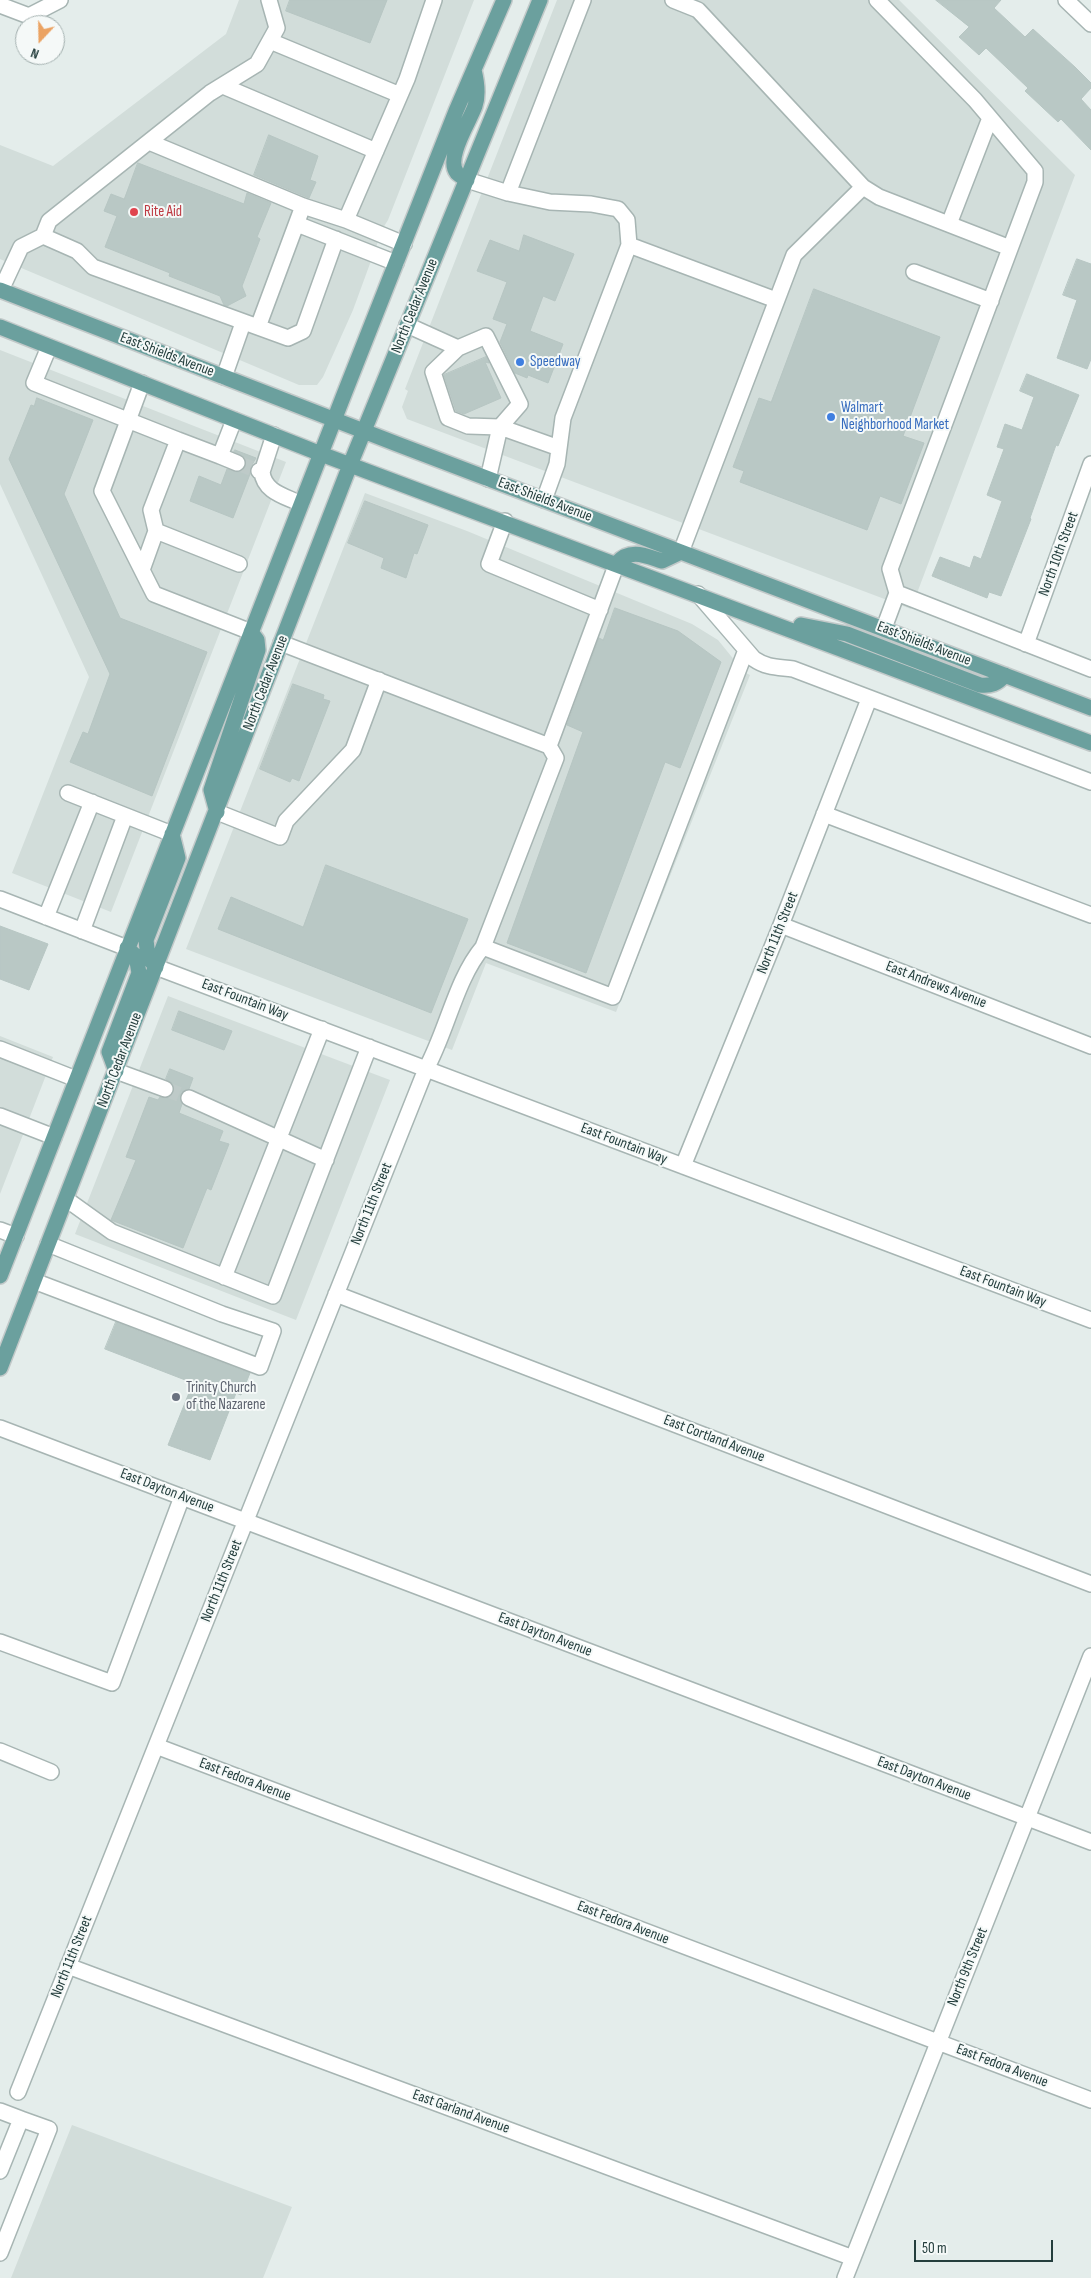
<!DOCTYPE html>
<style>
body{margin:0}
#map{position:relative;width:1091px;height:2278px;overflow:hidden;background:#e4edeb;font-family:"Sofia Sans Condensed",sans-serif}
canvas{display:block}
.north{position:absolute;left:15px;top:15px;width:50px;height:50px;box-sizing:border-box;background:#f5f9f8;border:1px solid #a1aead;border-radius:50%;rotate:201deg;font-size:14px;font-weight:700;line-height:20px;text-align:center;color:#243e3d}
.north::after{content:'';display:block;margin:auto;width:18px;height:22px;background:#eba363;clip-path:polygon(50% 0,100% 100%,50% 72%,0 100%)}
.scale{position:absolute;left:914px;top:2240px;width:139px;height:22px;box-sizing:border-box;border:2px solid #243e3d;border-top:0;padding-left:6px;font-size:15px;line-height:18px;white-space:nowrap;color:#243e3d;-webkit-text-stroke:4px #f5f9f8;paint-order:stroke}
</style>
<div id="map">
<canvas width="1091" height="2278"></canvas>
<div class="north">N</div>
<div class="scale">50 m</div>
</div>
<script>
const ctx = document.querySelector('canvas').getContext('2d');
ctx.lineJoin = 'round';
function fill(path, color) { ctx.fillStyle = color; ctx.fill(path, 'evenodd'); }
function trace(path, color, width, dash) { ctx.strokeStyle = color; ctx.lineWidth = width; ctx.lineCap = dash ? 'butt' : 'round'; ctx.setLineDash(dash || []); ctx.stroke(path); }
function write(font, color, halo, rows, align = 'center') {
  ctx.font = font + ' "Sofia Sans Condensed",sans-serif'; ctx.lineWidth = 4; ctx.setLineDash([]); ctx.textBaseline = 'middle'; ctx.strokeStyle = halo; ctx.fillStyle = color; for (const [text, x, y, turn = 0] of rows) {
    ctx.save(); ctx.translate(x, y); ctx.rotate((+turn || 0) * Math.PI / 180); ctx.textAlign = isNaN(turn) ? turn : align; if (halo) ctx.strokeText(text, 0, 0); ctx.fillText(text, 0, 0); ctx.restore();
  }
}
const built = new Path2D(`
 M 239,0 L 474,0 L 388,220 L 383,228 L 353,310 L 323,377 L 317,385 L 299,385 L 0,259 L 0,145 L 53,166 L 226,34 Z
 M 557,0 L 899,0 L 1075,175 L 911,609 L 407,419 L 402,407 L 408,391 L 405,389 Z
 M 0,350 L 286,462 L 111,912 L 12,873 L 89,677 L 0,484 Z
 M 365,493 L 467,531 L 692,624 L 718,640 L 744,672 L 750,675 L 616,1012 L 486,963 L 452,1050 L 186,949 Z
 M 168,996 L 390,1080 L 296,1320 L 75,1234 Z
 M 0,1036 L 53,1057 L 0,1194 Z
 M 72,2125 L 292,2207 L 263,2278 L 11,2278 Z`);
const building = new Path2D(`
 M 290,0 L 387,0 L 370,43 L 286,11 Z
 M 936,0 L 1001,0 L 994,8 L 1025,37 L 1033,29 L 1075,67 L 1091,83 L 1091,88 L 1081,99 L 1091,110 L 1091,150 L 1061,119 L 1058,122 L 1025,91 L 1028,88 L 986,48 L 979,55 L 959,37 L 969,27 Z
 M 269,135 L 318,156 L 310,180 L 316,182 L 309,198 L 254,175 Z
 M 138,163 L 244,204 L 247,193 L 271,203 L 257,237 L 260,239 L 242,286 L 246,296 L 227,306 L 224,305 L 220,296 L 169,276 L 170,273 L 105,247 L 117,216 L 104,211 L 111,194 L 124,199 Z
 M 524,235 L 574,254 L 555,301 L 543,296 L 530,331 L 563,344 L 548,383 L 528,375 L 527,378 L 515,373 L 500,342 L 507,324 L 493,319 L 507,282 L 477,271 L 490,240 L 519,251 Z
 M 1077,259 L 1091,264 L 1091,359 L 1087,369 L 1057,358 L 1077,300 L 1063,295 Z
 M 814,289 L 940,337 L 903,436 L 924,443 L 901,504 L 880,496 L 867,530 L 740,482 L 744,471 L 733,467 L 759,398 L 771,402 Z
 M 486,357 L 489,363 L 485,362 L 501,398 L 464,414 L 456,411 L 444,375 Z
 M 1027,374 L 1079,395 L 1058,446 L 1056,445 L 1030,518 L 1031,519 L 1001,596 L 989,592 L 987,598 L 932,576 L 940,557 L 970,568 L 974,556 L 981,559 L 1002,501 L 987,495 L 1004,449 L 997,447 L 1005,424 L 1022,430 L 1034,397 L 1020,391 Z
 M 37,398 L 93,420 L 64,494 L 120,618 L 207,652 L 152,796 L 70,762 L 83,732 L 88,734 L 110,674 L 9,459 L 31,405 L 34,406 Z
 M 235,450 L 256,458 L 250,468 L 250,474 L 233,518 L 190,501 L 199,476 L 221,485 L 227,469 L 238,472 L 243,470 L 246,461 L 244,457 L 234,452 Z
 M 365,501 L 428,525 L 417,554 L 414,553 L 406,578 L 381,568 L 384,558 L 348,543 Z
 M 615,608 L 678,631 L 721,662 L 680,768 L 665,762 L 586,973 L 507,943 L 583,732 L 567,725 L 599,638 L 603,640 Z
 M 293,684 L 324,695 L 323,699 L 330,701 L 299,781 L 292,778 L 290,782 L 260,769 Z
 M 326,865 L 468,919 L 431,1013 L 218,929 L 231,897 L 303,927 Z
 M 0,926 L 48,944 L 29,990 L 0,979 Z
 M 179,1011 L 232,1031 L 224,1050 L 172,1030 Z
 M 170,1069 L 193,1078 L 189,1089 L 180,1095 L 182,1104 L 179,1113 L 223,1131 L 219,1141 L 229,1144 L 211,1190 L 207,1188 L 183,1248 L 111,1220 L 136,1160 L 126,1157 L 149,1097 L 158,1100 L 160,1097 L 167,1098 L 174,1093 L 172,1083 L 166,1079 Z
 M 116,1322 L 250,1373 L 241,1395 L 236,1393 L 210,1460 L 168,1445 L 193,1383 L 105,1349 Z`);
const minorTunnel = new Path2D(`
 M 237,463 L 259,471
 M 165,1089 L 189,1098`);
const minor = new Path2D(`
 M 269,0 L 277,28 L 257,64 L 210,93 L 49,221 L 43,236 L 77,251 L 93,267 L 288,338 L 303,331 L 336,239
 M 673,0 L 698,10 L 863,187 L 879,197 L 1010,248
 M 877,0 L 975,100 L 1035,171 L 1035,182 L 890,569 L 897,593 L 884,628
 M 1066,0 L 1091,24
 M 0,5 L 29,16 L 60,0
 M 270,41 L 400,95
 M 223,86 L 376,151
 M 149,142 L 303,206 L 346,220 L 404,244
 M 467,180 L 508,193 L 550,202 L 591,204 L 618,209 L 627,220 L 629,245 L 776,300
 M 508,193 L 583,0
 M 346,220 L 407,79 L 434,0
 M 297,224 L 396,263
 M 949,224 L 990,118
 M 914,272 L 991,301
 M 1,290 L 21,247 L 43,236
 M 407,325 L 458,348 L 486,336 L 520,404 L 500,427 L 488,479
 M 258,327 L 303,206
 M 49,347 L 34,383 L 178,440 L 151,510 L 156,531
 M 458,348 L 433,372 L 448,418 L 468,426 L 500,427 L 559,448
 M 224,377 L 243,323
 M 142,383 L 102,491 L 154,594 L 251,632
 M 178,440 L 220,456 L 234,420
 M 220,456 L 237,463
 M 259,471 L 262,472 L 274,435
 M 262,472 C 264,492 285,496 301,504
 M 544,500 L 557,464 L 563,418 L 629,245
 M 505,521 L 489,564 L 600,610
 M 681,552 L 794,255 L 863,187
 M 142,570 L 156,531 L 239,564
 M 897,593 L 1091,669
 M 698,594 L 754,659 C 767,668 778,667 793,669 L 1091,782
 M 1026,644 L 1091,464
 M 549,746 L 617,563
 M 68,793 L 172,834
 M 217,812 L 280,837 L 286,821 L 353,750 L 379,680
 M 824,814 L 1091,915
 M 0,899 L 127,948
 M 46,917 L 92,802
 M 781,925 L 1091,1046
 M 82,931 L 125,816
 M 483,947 L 613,997 L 746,650
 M 156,967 L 1091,1320
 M 0,1049 L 76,1079
 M 116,1071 L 165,1089
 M 189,1098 L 326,1160
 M 0,1116 L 54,1137
 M 683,1166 L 781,925 L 869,699
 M 66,1199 L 112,1232 L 273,1296 L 369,1047
 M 0,1230 L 16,1236
 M 224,1277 L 322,1029
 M 34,1281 L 260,1367 L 273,1331 L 222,1314 L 48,1244
 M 336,1294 L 1091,1584
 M 0,1428 L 1091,1842
 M 0,1642 L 112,1683 L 182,1497
 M 156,1746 L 1091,2100
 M 0,1751 L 51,1772
 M 68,1966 L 853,2258
 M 18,2092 L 426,1069 C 447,1031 456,979 483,947 L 556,758 L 549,746 L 281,643
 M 0,2111 L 21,2119 L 0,2171
 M 0,2253 L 49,2129 L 21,2119
 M 845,2278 L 1091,1656`);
const major = new Path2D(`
 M 467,180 C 464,178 459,175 457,173 C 445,158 470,121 475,106 C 479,94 477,82 474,70
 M 0,290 L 397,444 L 1091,708
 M 0,327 L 321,454 L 1091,743
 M 617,563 C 630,548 646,556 662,561 L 681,552
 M 801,625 L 847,634 L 980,685 C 991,686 997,684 1005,675
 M 217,812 L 211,790 L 258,650 L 257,640 L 251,632
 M 156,967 L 148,957 L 146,940 L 178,858 L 172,834
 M 116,1071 L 109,1052 L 139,973 L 136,956 L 127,948
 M 0,1276 L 345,392 L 456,111 L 504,0
 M 0,1368 L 350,465 L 540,0`);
const markers = [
 [134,212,5,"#e0444e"],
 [520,362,5,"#3f7fe0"],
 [831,417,5,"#3f7fe0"],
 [176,1397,5,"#6b7280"]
];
const healthNames = [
 ["Rite Aid",144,212]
];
const streetNames = [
 ["North Cedar Avenue",415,306,-68],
 ["East Shields Avenue",167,355,21],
 ["East Shields Avenue",545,500,21],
 ["North 10th Street",1059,554,-70],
 ["East Shields Avenue",924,644,21],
 ["North Cedar Avenue",266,683,-69],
 ["North 11th Street",778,933,-68],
 ["East Andrews Avenue",936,985,21],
 ["East Fountain Way",245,1000,21],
 ["North Cedar Avenue",120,1060,-69],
 ["East Fountain Way",624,1144,21],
 ["North 11th Street",372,1204,-68],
 ["East Fountain Way",1003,1287,21],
 ["East Cortland Avenue",714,1439,21],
 ["East Dayton Avenue",167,1491,21],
 ["North 11th Street",222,1581,-68],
 ["East Dayton Avenue",545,1635,21],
 ["East Dayton Avenue",924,1779,21],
 ["East Fedora Avenue",245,1780,21],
 ["East Fedora Avenue",623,1923,21],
 ["North 11th Street",72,1957,-68],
 ["North 9th Street",968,1967,-68],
 ["East Fedora Avenue",1002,2066,21],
 ["East Garland Avenue",461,2112,20]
];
const shopNames = [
 ["Speedway",530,362],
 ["Walmart",841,408],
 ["Neighborhood Market",841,425]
];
const worshipNames = [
 ["Trinity Church",186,1388],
 ["of the Nazarene",186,1405]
];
fill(built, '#d2ddda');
fill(building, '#b9c8c5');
trace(building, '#b7c6c3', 1);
trace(minorTunnel, '#becac8', 15, [15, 8]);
trace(minor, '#a7b5b3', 18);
trace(major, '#c2c9c9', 18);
trace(minor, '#fff', 15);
trace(major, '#6ba09e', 15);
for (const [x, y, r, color] of markers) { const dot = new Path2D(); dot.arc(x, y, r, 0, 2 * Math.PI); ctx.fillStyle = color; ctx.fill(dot); trace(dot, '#f5f9f8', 2); }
write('15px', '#be3a42', '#f5f9f8', healthNames, 'left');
write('15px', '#243e3d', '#f5f9f8', streetNames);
write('15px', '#366cbe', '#f5f9f8', shopNames, 'left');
write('15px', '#5b616d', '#f5f9f8', worshipNames, 'left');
</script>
